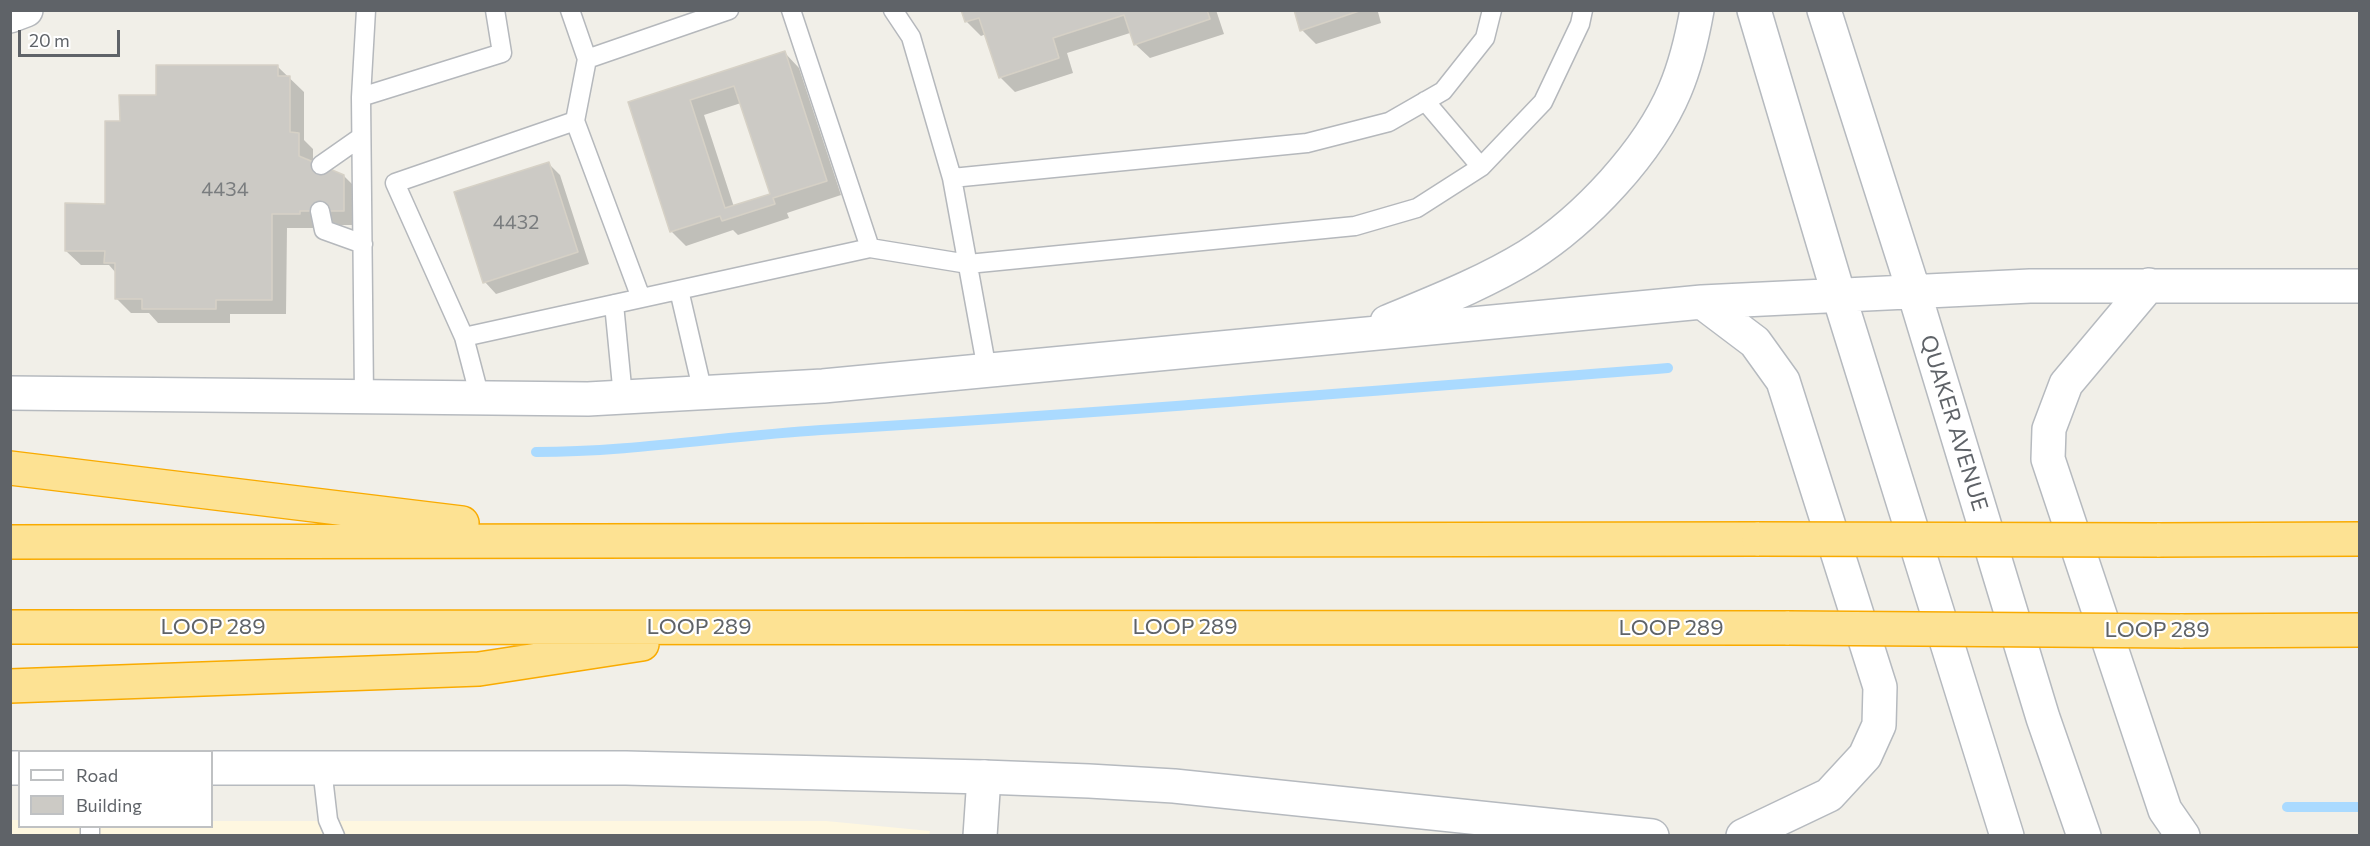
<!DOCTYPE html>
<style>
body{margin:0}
#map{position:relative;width:2370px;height:846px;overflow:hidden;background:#f1efe8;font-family:Commissioner,sans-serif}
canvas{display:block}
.frame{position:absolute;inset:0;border:12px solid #5f6368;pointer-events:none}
.legend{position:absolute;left:18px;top:750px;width:195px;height:78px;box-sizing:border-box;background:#fff;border:2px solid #bfc1c3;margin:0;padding:8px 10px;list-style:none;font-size:18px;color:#5f6368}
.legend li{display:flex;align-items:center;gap:12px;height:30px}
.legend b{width:30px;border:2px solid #bfc1c3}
.scale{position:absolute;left:18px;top:30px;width:102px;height:27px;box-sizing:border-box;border:3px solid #5f6368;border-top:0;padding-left:8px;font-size:18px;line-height:21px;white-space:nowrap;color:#5f6368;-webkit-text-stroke:4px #fff;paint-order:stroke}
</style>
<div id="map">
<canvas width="2370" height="846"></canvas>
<div class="frame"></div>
<ul class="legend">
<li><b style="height:8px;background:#fff"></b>Road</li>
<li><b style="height:16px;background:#cccac5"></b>Building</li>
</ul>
<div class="scale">20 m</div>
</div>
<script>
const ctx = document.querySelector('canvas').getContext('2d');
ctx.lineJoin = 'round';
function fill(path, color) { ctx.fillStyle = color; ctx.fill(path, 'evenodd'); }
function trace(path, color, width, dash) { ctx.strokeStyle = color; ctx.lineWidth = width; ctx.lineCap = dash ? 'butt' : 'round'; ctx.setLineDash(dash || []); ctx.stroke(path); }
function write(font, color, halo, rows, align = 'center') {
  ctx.font = font + ' Commissioner,sans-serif'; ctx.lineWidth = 4.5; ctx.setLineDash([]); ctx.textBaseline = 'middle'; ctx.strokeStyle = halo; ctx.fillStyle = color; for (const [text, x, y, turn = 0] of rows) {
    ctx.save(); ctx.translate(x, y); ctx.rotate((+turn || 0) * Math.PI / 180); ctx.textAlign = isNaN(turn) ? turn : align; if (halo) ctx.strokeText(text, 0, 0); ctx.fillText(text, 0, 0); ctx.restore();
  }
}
const commercial = new Path2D(`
 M 11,820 L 19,820 L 20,826 L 212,826 L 212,821 L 826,821 L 930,831 L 929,836 L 11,836 Z`);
const shadow = new Path2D(`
 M 963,10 L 1216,10 L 1224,34 L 1150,58 L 1135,44 L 1130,33 L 1067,53 L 1073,73 L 1015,92 L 1000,77 L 986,34 L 981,36 L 966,21 Z
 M 1295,10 L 1382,10 L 1378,12 L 1381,23 L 1316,44 L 1302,30 Z
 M 785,53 L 799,68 L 841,195 L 787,213 L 789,218 L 738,235 L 733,230 L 686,246 L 671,231 L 630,103 ZM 741,103 L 772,195 L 734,207 L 704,115 Z
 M 278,67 L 304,92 L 304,140 L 313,149 L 313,163 L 344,176 L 359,191 L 358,225 L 314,225 L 314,228 L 287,228 L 286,314 L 230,314 L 230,323 L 158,323 L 149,313 L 131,313 L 116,298 L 116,273 L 109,265 L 81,265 L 66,251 L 106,205 L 121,123 L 158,97 Z
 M 548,163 L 560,175 L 589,264 L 496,294 L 485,282 Z`);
const stream = new Path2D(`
 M 536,452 C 631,452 726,436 821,430 C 1103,413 1385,390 1668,368
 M 2287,807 L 2360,807`);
const building = new Path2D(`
 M 961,10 L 1207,10 L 1210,19 L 1134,45 L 1124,15 L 1053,38 L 1059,58 L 999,78 L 979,18 L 965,22 Z
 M 1294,10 L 1362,10 L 1300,31 Z
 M 785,51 L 827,181 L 773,198 L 775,204 L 722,221 L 720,216 L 670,232 L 628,102 ZM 734,86 L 770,194 L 725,208 L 690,100 Z
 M 156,65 L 278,65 L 278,76 L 290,76 L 290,132 L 299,133 L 299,156 L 344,175 L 344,211 L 300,211 L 300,214 L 272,214 L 272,300 L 216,300 L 216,309 L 142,309 L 142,299 L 115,299 L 115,263 L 104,263 L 105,251 L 65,251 L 65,203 L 105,204 L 105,121 L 120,121 L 119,95 L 156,95 Z
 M 549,162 L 578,252 L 483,283 L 454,192 Z`);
const service = new Path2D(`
 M 570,10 L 587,59
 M 791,10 L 870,248
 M 893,10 L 911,37 L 952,178 L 987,370
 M 361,97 L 366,10
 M 1425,101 L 1481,167
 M 575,121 L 641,298
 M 321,165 L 361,137
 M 952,178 L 1307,143 L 1389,122 L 1443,91 L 1485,38 L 1492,10
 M 320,211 L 324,230 L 363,244
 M 679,290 L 703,393
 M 614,304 L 623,397
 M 464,337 L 870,248 L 968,264 L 1355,226 L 1417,208 L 1481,167 L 1543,102 L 1580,24 L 1583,10
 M 364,397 L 361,97 L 502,53 L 495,10
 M 480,398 L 464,337 L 395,183 L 575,121 L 587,59 L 729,10
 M 322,768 L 328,820 L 335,836
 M 90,826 L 90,836`);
const minor = new Path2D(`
 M 10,16 L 26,10
 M 980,836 L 984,777`);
const secondary = new Path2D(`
 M 1754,10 L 1839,296 L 2007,836
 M 1824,10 L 1914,292 L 2043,718 L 2084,836
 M 2149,285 L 2066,384 L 2049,429 L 2048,459 L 2165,810 L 2183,836
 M 1702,302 L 1755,342 L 1783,381 L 1880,687 L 1879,725 L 1865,756 L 1829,795 L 1743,836
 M 1387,322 C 1435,302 1484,283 1528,256 C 1585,220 1649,152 1675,90 C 1686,64 1692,38 1697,10
 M 10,393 L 588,399 L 823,386 L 1702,302 L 2030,286 L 2360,286
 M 10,768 L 20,768
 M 212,768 L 626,768 L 984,777 L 1089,781 L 1174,786 L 1652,836`);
const motorway = new Path2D(`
 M 10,468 L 462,523
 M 2157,540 L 2360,539
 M 10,542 L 1759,539
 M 10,627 L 1789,628
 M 2180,631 L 2360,630
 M 10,686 L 479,669 L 642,644`);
const motorwayBridge = new Path2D(`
 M 1759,539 L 2157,540
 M 1789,628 L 2180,631`);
const numberNames = [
 ["4434",225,189],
 ["4432",516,222]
];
const streetNames = [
 ["QUAKER AVENUE",1954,423,73],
 ["LOOP 289",213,627],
 ["LOOP 289",699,627],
 ["LOOP 289",1185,627],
 ["LOOP 289",1671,628],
 ["LOOP 289",2157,630]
];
fill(commercial, '#fef7e0');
fill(shadow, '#0003');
trace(stream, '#aadaff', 10);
fill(building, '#cccac5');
trace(building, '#d6d1c6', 1.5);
trace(service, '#b5b8bc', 21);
trace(minor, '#b5b8bc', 36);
trace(secondary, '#b6babf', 36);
trace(motorway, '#f9ab00', 36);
trace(service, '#fff', 18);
trace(minor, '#fff', 33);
trace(secondary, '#fff', 33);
trace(motorway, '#fde293', 33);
trace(motorwayBridge, '#f9ab00', 36, []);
trace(motorwayBridge, '#fde293', 33);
write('20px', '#7a7d7f', null, numberNames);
write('22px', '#5f6368', '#fff', streetNames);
</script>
